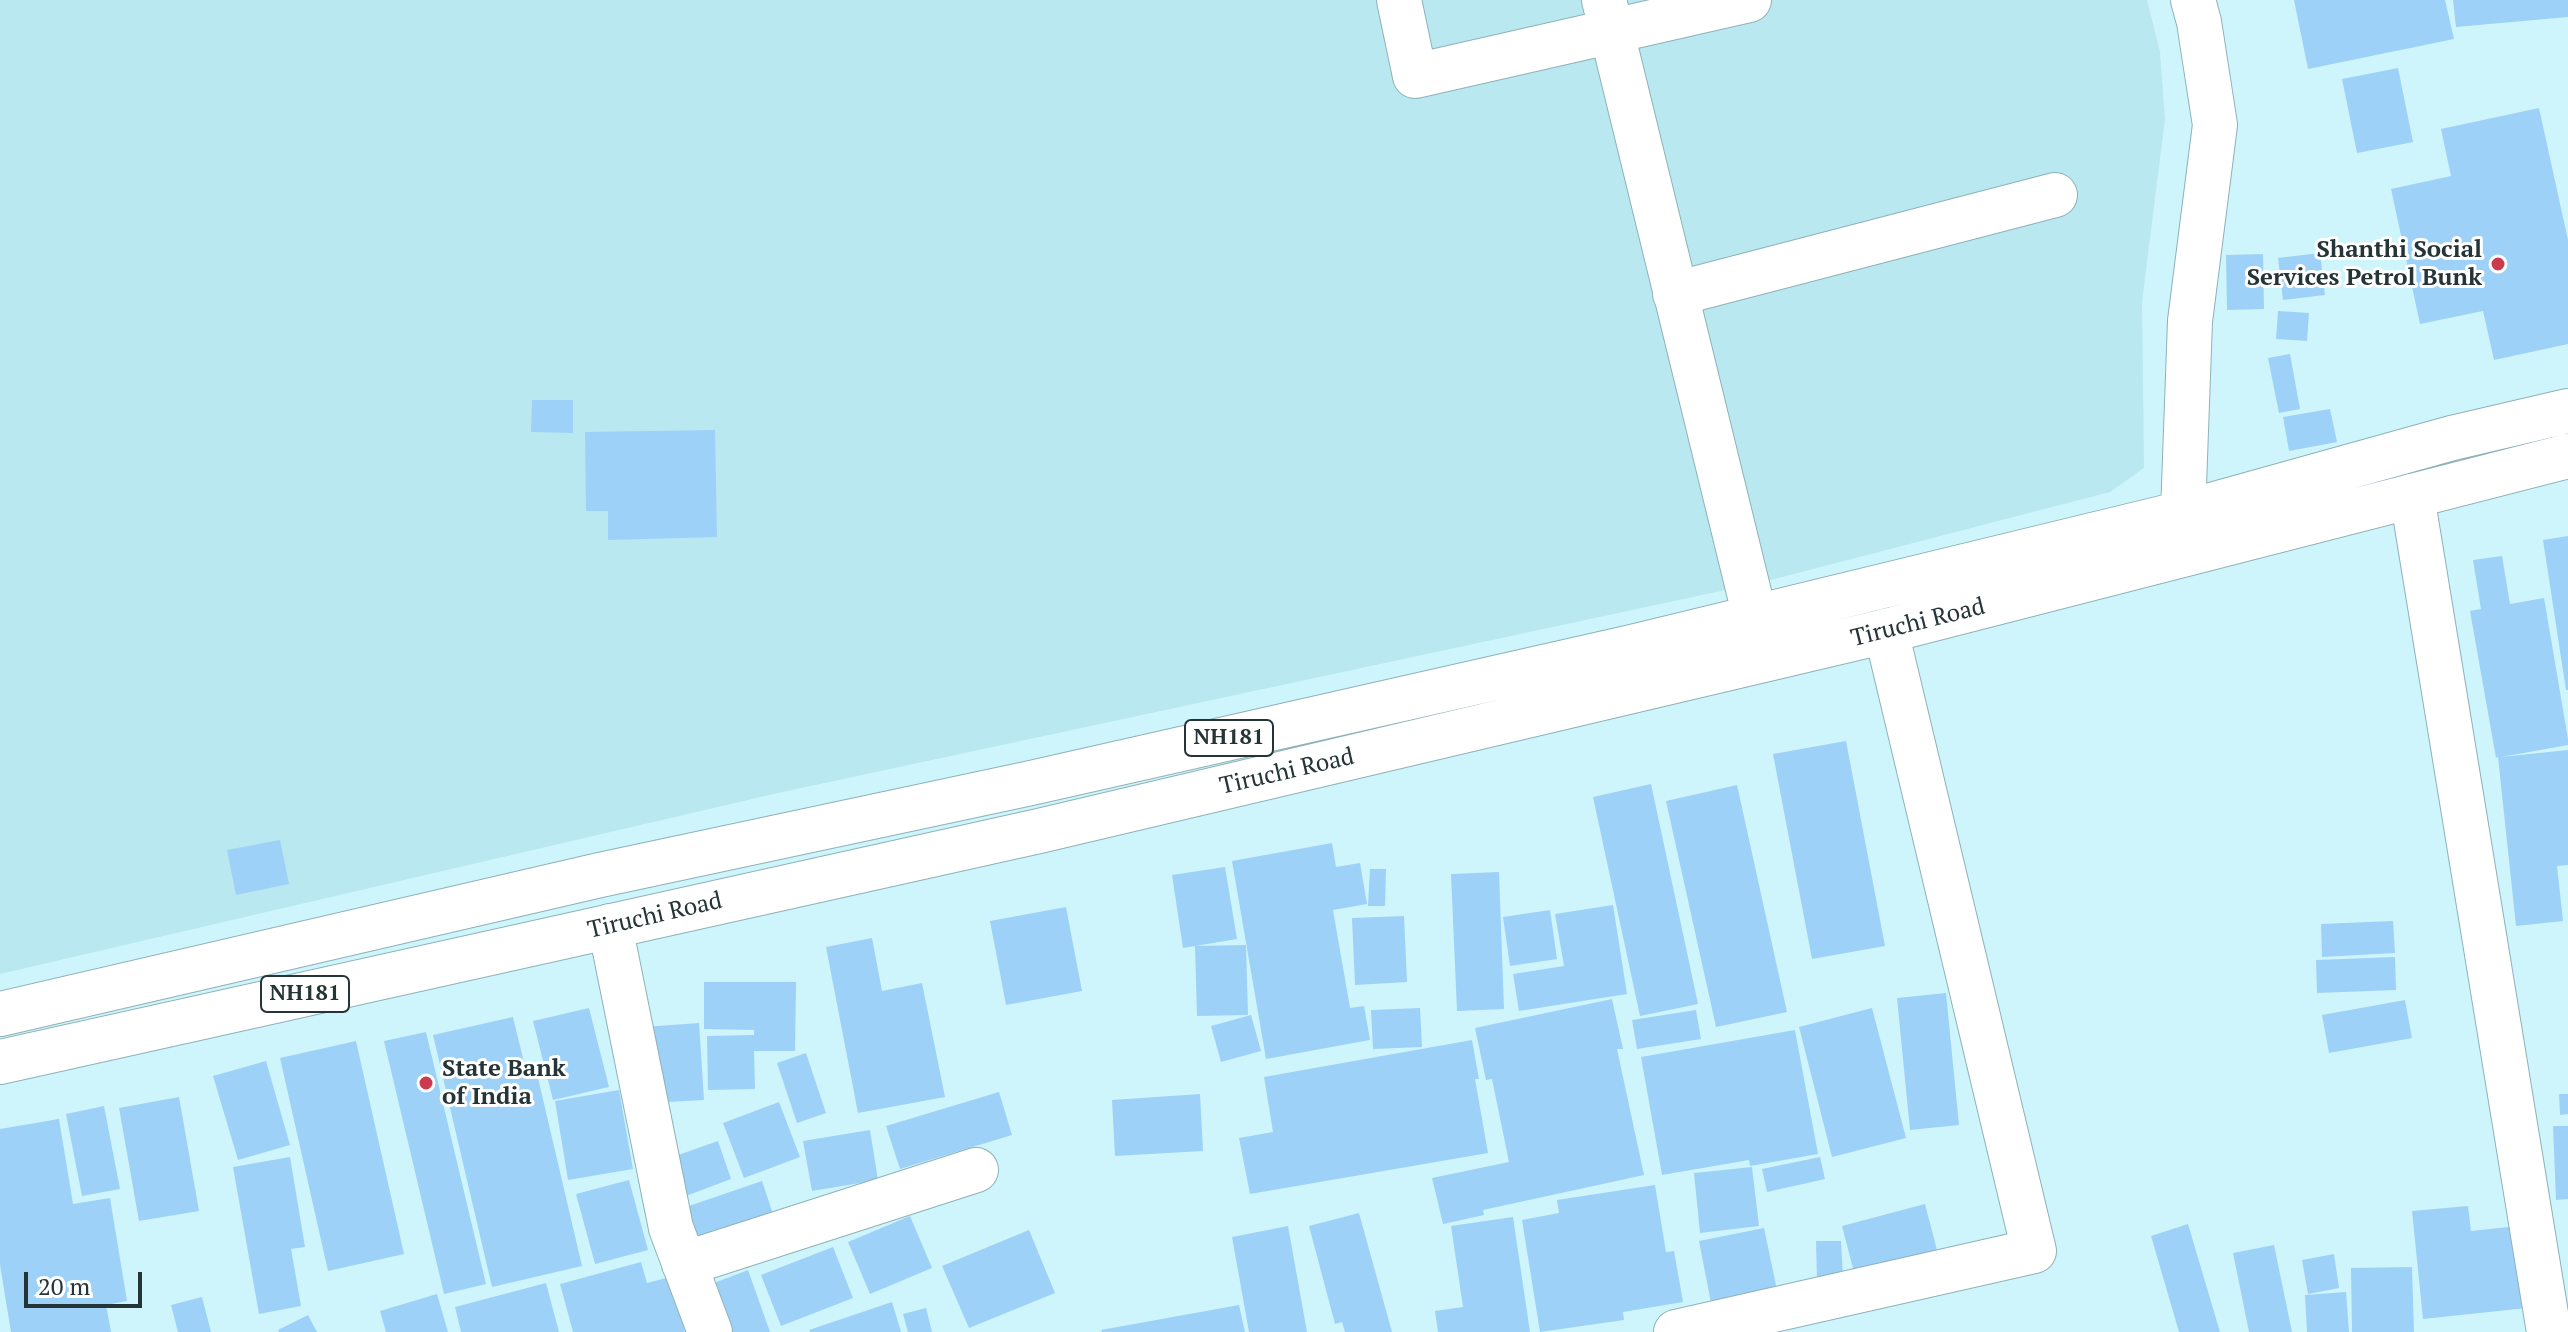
<!DOCTYPE html>
<style>
body{margin:0}
#map{position:relative;width:2568px;height:1332px;overflow:hidden;background:#cef5fb;font-family:"PT Serif",serif}
canvas{display:block}
.scale{position:absolute;left:24px;top:1272px;width:118px;height:36px;box-sizing:border-box;border:4px solid #253437;border-top:0;padding-left:10px;font-size:24px;line-height:28px;white-space:nowrap;color:#253437;-webkit-text-stroke:6px #fff;paint-order:stroke}
</style>
<div id="map">
<canvas width="2568" height="1332"></canvas>
<div class="scale">20 m</div>
</div>
<script>
const ctx = document.querySelector('canvas').getContext('2d');
ctx.lineJoin = 'round';
function fill(path, color) { ctx.fillStyle = color; ctx.fill(path, 'evenodd'); }
function trace(path, color, width, dash) { ctx.strokeStyle = color; ctx.lineWidth = width; ctx.lineCap = dash ? 'butt' : 'round'; ctx.setLineDash(dash || []); ctx.stroke(path); }
function write(font, color, halo, rows, align = 'center') {
  ctx.font = font + ' "PT Serif",serif'; ctx.lineWidth = 6; ctx.setLineDash([]); ctx.textBaseline = 'middle'; ctx.strokeStyle = halo; ctx.fillStyle = color; for (const [text, x, y, turn = 0] of rows) {
    ctx.save(); ctx.translate(x, y); ctx.rotate((+turn || 0) * Math.PI / 180); ctx.textAlign = isNaN(turn) ? turn : align; if (halo) ctx.strokeText(text, 0, 0); ctx.fillText(text, 0, 0); ctx.restore();
  }
}
const built = new Path2D(`
 M 0,0 L 2147,0 L 2160,52 L 2165,119 L 2142,302 L 2144,468 L 2110,492 L 1763,582 L 778,793 L 0,974 Z`);
const building = new Path2D(`
 M 2294,0 L 2445,0 L 2454,39 L 2308,69 Z
 M 2453,0 L 2568,0 L 2568,17 L 2456,27 Z
 M 2398,68 L 2413,142 L 2357,153 L 2342,79 Z
 M 2539,108 L 2568,240 L 2568,344 L 2494,360 L 2483,311 L 2420,324 L 2391,189 L 2451,176 L 2441,129 Z
 M 2320,253 L 2325,295 L 2283,300 L 2278,258 Z
 M 2263,254 L 2264,309 L 2227,310 L 2226,255 Z
 M 2278,311 L 2309,313 L 2307,341 L 2276,339 Z
 M 2290,354 L 2300,409 L 2279,413 L 2268,358 Z
 M 532,400 L 573,400 L 573,433 L 531,432 Z
 M 2330,409 L 2337,442 L 2289,451 L 2283,417 Z
 M 715,430 L 717,537 L 608,540 L 608,511 L 586,511 L 585,432 Z
 M 2568,536 L 2568,690 L 2566,690 L 2543,540 Z
 M 2502,556 L 2510,604 L 2544,598 L 2568,739 L 2568,745 L 2501,757 L 2568,750 L 2568,865 L 2557,866 L 2563,921 L 2516,926 L 2498,757 L 2496,758 L 2470,611 L 2481,609 L 2473,560 Z
 M 1846,741 L 1885,946 L 1812,959 L 1773,754 Z
 M 1651,784 L 1698,1004 L 1640,1016 L 1593,797 Z
 M 1737,785 L 1787,1012 L 1716,1027 L 1666,801 Z
 M 280,840 L 289,884 L 236,895 L 227,850 Z
 M 1332,843 L 1336,867 L 1360,863 L 1367,904 L 1333,910 L 1350,1008 L 1364,1006 L 1370,1040 L 1266,1059 L 1232,861 Z
 M 1225,867 L 1237,939 L 1183,948 L 1172,875 Z
 M 1370,869 L 1386,869 L 1385,906 L 1368,906 Z
 M 1499,872 L 1504,1009 L 1457,1011 L 1451,874 Z
 M 1613,905 L 1627,994 L 1519,1011 L 1513,974 L 1564,966 L 1555,914 Z
 M 1066,907 L 1082,991 L 1006,1005 L 990,921 Z
 M 1550,910 L 1557,959 L 1510,966 L 1503,917 Z
 M 1404,916 L 1407,982 L 1355,985 L 1352,918 Z
 M 2393,921 L 2395,953 L 2322,957 L 2321,924 Z
 M 872,938 L 882,991 L 922,983 L 945,1097 L 858,1113 L 826,947 Z
 M 1246,945 L 1248,1015 L 1197,1016 L 1195,946 Z
 M 2395,957 L 2396,990 L 2317,993 L 2316,960 Z
 M 704,982 L 796,982 L 795,1051 L 754,1051 L 755,1089 L 708,1090 L 707,1036 L 754,1035 L 754,1030 L 704,1029 Z
 M 1946,993 L 1959,1125 L 1910,1130 L 1897,998 Z
 M 1612,999 L 1623,1049 L 1617,1049 L 1644,1175 L 1483,1210 L 1484,1215 L 1443,1224 L 1432,1178 L 1509,1162 L 1492,1079 L 1486,1080 L 1475,1028 Z
 M 2405,1000 L 2412,1038 L 2329,1053 L 2322,1015 Z
 M 589,1008 L 609,1087 L 553,1100 L 533,1021 Z
 M 1420,1008 L 1422,1047 L 1373,1049 L 1371,1010 Z
 M 1872,1008 L 1906,1138 L 1832,1157 L 1799,1027 Z
 M 1696,1010 L 1701,1039 L 1637,1049 L 1632,1020 Z
 M 1251,1015 L 1261,1051 L 1221,1062 L 1211,1026 Z
 M 513,1017 L 528,1079 L 538,1078 L 582,1266 L 492,1287 L 433,1035 Z
 M 699,1023 L 704,1100 L 649,1103 L 644,1027 Z
 M 1795,1030 L 1818,1154 L 1750,1166 L 1749,1160 L 1662,1175 L 1641,1057 Z
 M 426,1032 L 486,1284 L 444,1294 L 384,1041 Z
 M 1472,1040 L 1479,1079 L 1475,1079 L 1488,1153 L 1250,1194 L 1239,1138 L 1273,1132 L 1264,1077 Z
 M 356,1041 L 404,1254 L 328,1271 L 280,1058 Z
 M 806,1053 L 826,1113 L 797,1123 L 777,1063 Z
 M 266,1061 L 290,1145 L 238,1160 L 213,1076 Z
 M 619,1090 L 633,1169 L 568,1180 L 555,1101 Z
 M 999,1092 L 1012,1135 L 900,1169 L 886,1126 Z
 M 1200,1094 L 1203,1151 L 1115,1156 L 1112,1100 Z
 M 2559,1094 L 2568,1094 L 2568,1114 L 2560,1115 Z
 M 179,1097 L 199,1211 L 139,1221 L 119,1108 Z
 M 779,1102 L 800,1157 L 744,1178 L 723,1123 Z
 M 104,1106 L 120,1189 L 82,1196 L 66,1114 Z
 M 59,1119 L 73,1204 L 110,1198 L 127,1301 L 106,1305 L 111,1332 L 11,1332 L 0,1265 L 0,1129 Z
 M 2553,1126 L 2568,1126 L 2568,1199 L 2556,1200 Z
 M 870,1130 L 878,1180 L 812,1191 L 803,1141 Z
 M 718,1141 L 731,1179 L 678,1199 L 664,1160 Z
 M 290,1157 L 305,1247 L 291,1249 L 301,1306 L 259,1314 L 233,1167 Z
 M 1820,1157 L 1825,1179 L 1767,1192 L 1762,1169 Z
 M 1752,1167 L 1759,1226 L 1700,1233 L 1694,1173 Z
 M 629,1180 L 648,1250 L 595,1264 L 576,1194 Z
 M 762,1181 L 777,1226 L 702,1252 L 686,1207 Z
 M 1655,1185 L 1666,1252 L 1674,1251 L 1683,1302 L 1623,1312 L 1624,1320 L 1540,1332 L 1522,1220 L 1559,1213 L 1557,1200 Z
 M 1925,1204 L 1939,1258 L 1856,1280 L 1842,1226 Z
 M 2468,1206 L 2471,1231 L 2527,1225 L 2536,1307 L 2423,1319 L 2412,1211 Z
 M 1359,1213 L 1392,1332 L 1345,1332 L 1342,1322 L 1335,1324 L 1309,1226 Z
 M 910,1216 L 932,1268 L 870,1294 L 848,1242 Z
 M 1513,1217 L 1530,1332 L 1438,1332 L 1435,1311 L 1463,1307 L 1451,1226 Z
 M 2188,1224 L 2220,1332 L 2179,1332 L 2151,1236 Z
 M 1288,1226 L 1307,1332 L 1249,1332 L 1232,1237 Z
 M 1764,1228 L 1777,1290 L 1711,1303 L 1699,1241 Z
 M 1029,1230 L 1055,1293 L 969,1328 L 942,1266 Z
 M 1816,1241 L 1841,1241 L 1843,1279 L 1817,1279 Z
 M 2274,1245 L 2292,1332 L 2249,1332 L 2233,1253 Z
 M 833,1247 L 853,1298 L 781,1326 L 761,1275 Z
 M 2334,1254 L 2339,1288 L 2308,1294 L 2302,1260 Z
 M 641,1262 L 647,1283 L 670,1277 L 685,1332 L 573,1332 L 560,1284 Z
 M 2412,1267 L 2414,1332 L 2352,1332 L 2351,1268 Z
 M 748,1270 L 770,1332 L 732,1332 L 714,1283 Z
 M 546,1283 L 559,1332 L 461,1332 L 455,1307 Z
 M 2346,1292 L 2349,1332 L 2307,1332 L 2305,1295 Z
 M 437,1294 L 448,1332 L 386,1332 L 380,1311 Z
 M 202,1297 L 211,1332 L 178,1332 L 171,1305 Z
 M 892,1302 L 901,1332 L 810,1332 L 809,1330 Z
 M 1239,1305 L 1245,1332 L 1102,1332 L 1101,1330 Z
 M 926,1308 L 932,1332 L 908,1332 L 903,1314 Z
 M 308,1315 L 317,1332 L 279,1332 L 278,1330 Z`);
const minor = new Path2D(`
 M 1399,0 L 1415,76 L 1749,0
 M 1604,0 L 1755,617
 M 1675,294 L 2055,195
 M 2412,496 L 2549,1332
 M 2183,513 L 2190,321 L 2215,125 L 2199,22 L 2193,0
 M 610,926 L 671,1228 L 710,1332
 M 684,1264 L 976,1170
 M 1676,1332 L 2034,1251 L 1886,631`);
const trunk = new Path2D(`
 M 0,1014 L 600,875 L 1031,783 L 1632,647 L 2183,513 L 2452,438 L 2568,411
 M 0,1062 L 1039,831 L 1886,631 L 2568,456`);
const markers = [
 [2498,264,8,"#cb3b4d"],
 [426,1083,8,"#cb3b4d"]
];
const shields = [
 [1229,738,88],
 [305,994,88]
];
const shieldNames = [
 ["NH181",1229,738],
 ["NH181",305,994]
];
const poiNames = [
 ["Shanthi Social",2482,250],
 ["Services Petrol Bunk",2482,278],
 ["State Bank",442,1069,"left"],
 ["of India",442,1097,"left"]
];
const streetNames = [
 ["Tiruchi Road",1918,623,-14],
 ["Tiruchi Road",1287,772,-13],
 ["Tiruchi Road",655,916,-13]
];
fill(built, '#b9e8f0');
fill(building, '#9ed1f7');
trace(minor, '#8db2b8', 46);
trace(trunk, '#8db2b8', 46);
trace(minor, '#fff', 44);
trace(trunk, '#fff', 44);
for (const [x, y, r, color] of markers) { const dot = new Path2D(); dot.arc(x, y, r, 0, 2 * Math.PI); ctx.fillStyle = color; ctx.fill(dot); trace(dot, '#fff', 3); }
for (const [x, y, w] of shields) { const box = new Path2D(); box.roundRect(x - w / 2, y - 18, w, 36, 6); ctx.fillStyle = '#fff'; ctx.fill(box); trace(box, '#253437', 2); }
write('bold 22px', '#253437', null, shieldNames);
write('bold 24px', '#253437', '#fff', poiNames, 'right');
write('24px', '#253437', '#fff', streetNames);
</script>
